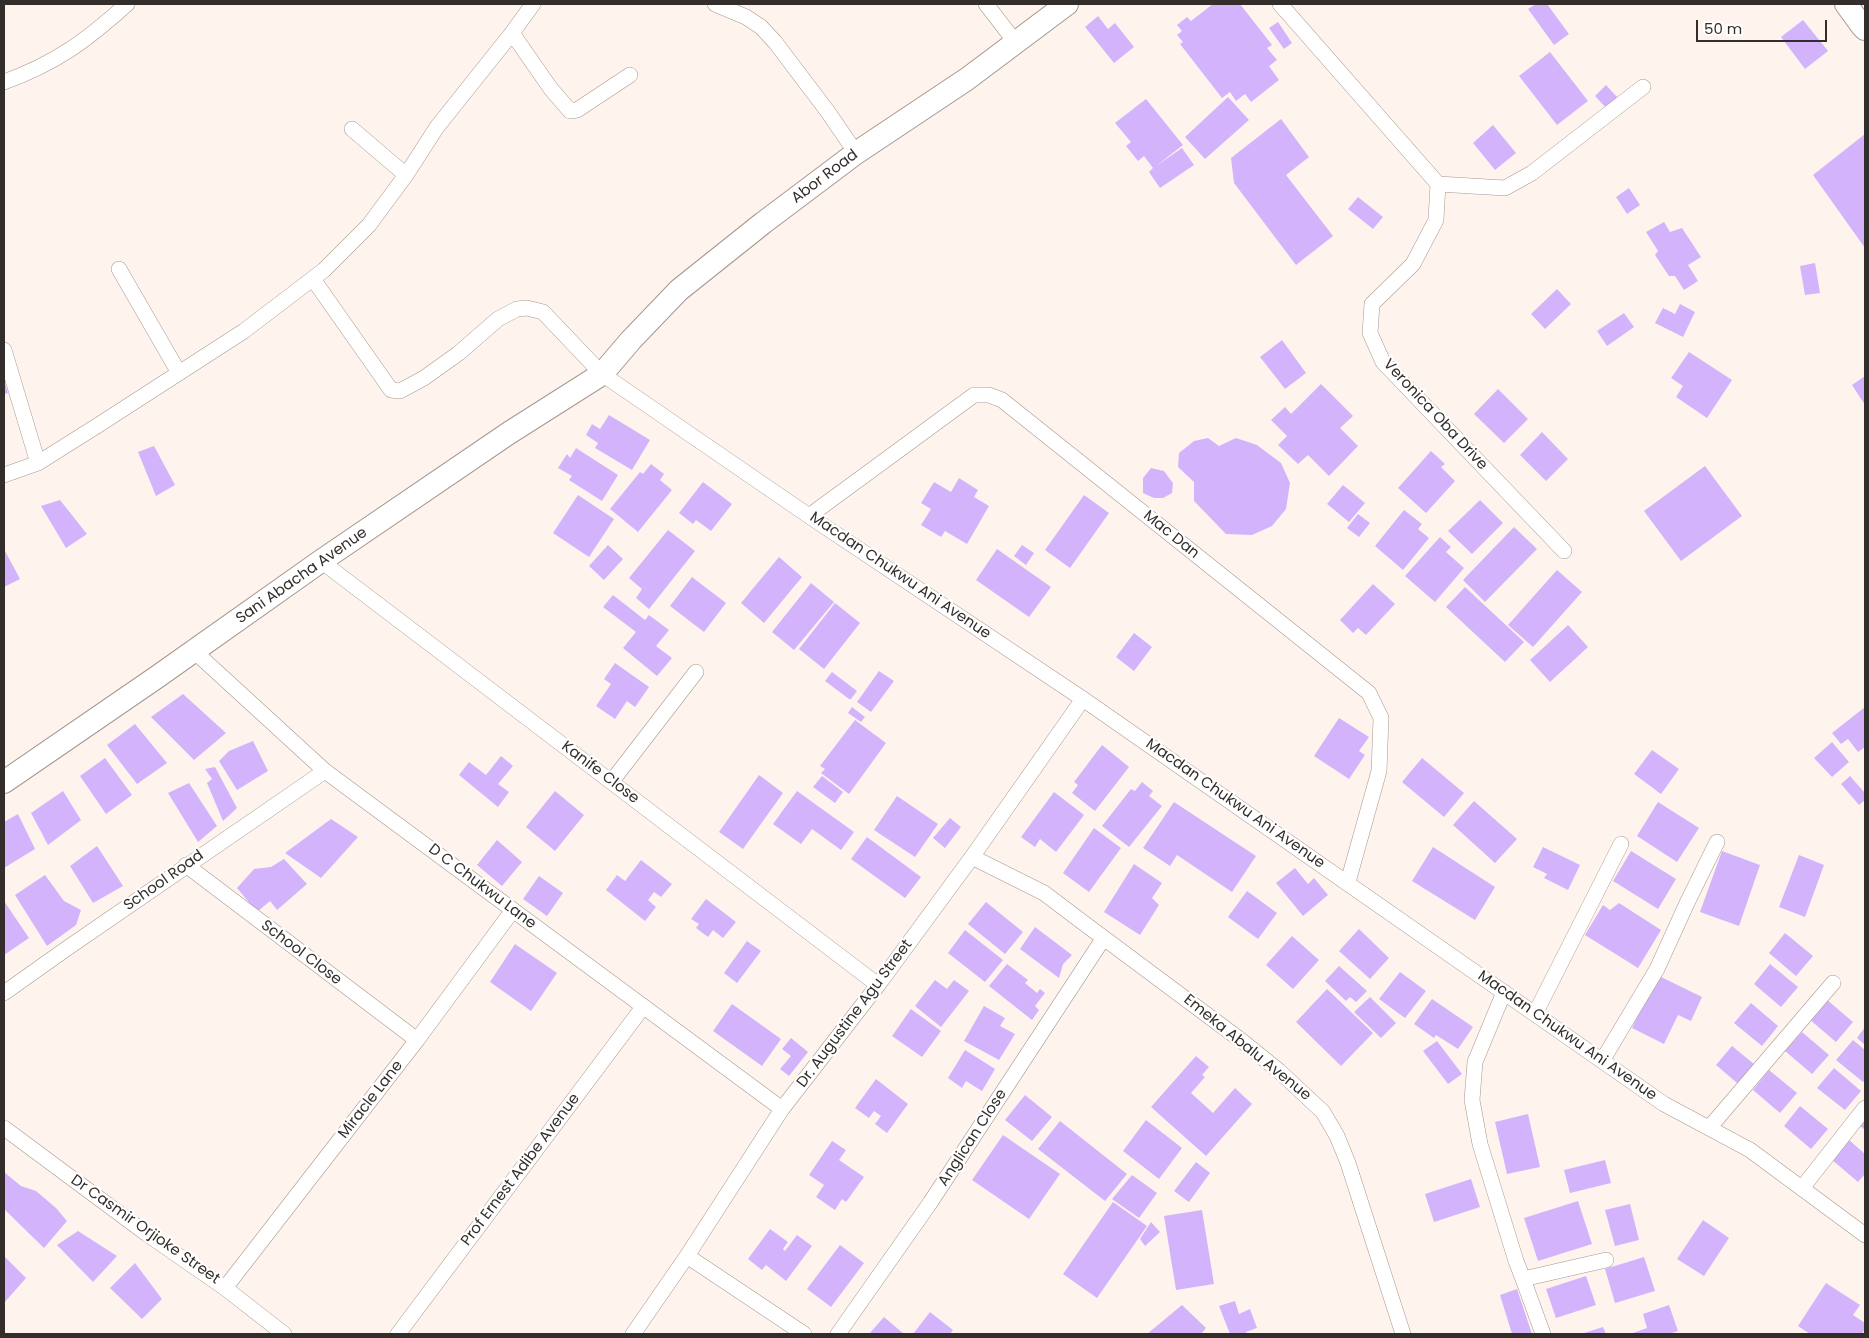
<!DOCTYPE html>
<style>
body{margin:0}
#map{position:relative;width:1869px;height:1338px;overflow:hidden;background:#fff3ed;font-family:Poppins,sans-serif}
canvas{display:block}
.frame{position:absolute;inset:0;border:5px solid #332e2b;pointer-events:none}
.scale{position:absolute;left:1696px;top:20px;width:131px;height:22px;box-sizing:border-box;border:2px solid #332e2b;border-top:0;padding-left:6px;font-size:15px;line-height:18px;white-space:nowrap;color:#332e2b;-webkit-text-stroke:4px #fff;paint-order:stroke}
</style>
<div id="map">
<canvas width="1869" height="1338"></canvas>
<div class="frame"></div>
<div class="scale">50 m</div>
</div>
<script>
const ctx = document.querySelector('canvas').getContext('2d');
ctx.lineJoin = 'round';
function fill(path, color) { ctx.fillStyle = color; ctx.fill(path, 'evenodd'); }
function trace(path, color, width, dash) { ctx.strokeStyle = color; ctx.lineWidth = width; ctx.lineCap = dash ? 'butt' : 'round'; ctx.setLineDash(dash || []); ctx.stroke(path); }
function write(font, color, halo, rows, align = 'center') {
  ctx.font = font + ' Poppins,sans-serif'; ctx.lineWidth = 4.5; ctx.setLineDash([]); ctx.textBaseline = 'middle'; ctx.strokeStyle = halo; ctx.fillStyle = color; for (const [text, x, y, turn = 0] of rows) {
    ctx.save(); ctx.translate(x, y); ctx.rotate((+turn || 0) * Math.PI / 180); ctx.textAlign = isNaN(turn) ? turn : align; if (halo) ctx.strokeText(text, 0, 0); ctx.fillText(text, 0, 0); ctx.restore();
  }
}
const building = new Path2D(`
 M 1213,4 L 1240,4 L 1272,45 L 1267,48 L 1277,60 L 1269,66 L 1279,80 L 1251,102 L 1245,94 L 1236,101 L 1230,92 L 1222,98 L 1180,44 L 1183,42 L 1177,35 L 1182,31 L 1177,25 L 1187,17 L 1191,21 Z
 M 1536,4 L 1547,4 L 1569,34 L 1554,45 L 1528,9 Z
 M 1098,16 L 1108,29 L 1115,23 L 1134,47 L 1114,63 L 1085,27 Z
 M 1803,20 L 1828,51 L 1805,69 L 1781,37 Z
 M 1278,22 L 1292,43 L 1284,49 L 1269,28 Z
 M 1550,52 L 1588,101 L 1557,125 L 1519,76 Z
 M 1606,85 L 1618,98 L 1607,109 L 1595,96 Z
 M 1228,97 L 1249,120 L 1205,159 L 1185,137 Z
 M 1146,99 L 1183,145 L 1156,166 L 1182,148 L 1194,165 L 1160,188 L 1149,172 L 1153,168 L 1144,156 L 1138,161 L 1126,146 L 1131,142 L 1115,123 Z
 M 1281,119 L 1309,157 L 1286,175 L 1333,236 L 1296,265 L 1234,183 L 1231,158 Z
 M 1493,125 L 1516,153 L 1495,170 L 1473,143 Z
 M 1865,134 L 1865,248 L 1813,175 Z
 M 1629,188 L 1640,205 L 1627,214 L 1616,197 Z
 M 1358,197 L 1383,217 L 1373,229 L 1348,209 Z
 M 1664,222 L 1670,232 L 1682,228 L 1701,257 L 1688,265 L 1698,281 L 1684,290 L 1675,276 L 1669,276 L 1655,255 L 1658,251 L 1646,232 Z
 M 1815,263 L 1820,293 L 1805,295 L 1800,266 Z
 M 1557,289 L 1571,304 L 1545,329 L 1531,314 Z
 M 1680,304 L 1695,312 L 1683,337 L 1655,323 L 1663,308 L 1675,314 Z
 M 1624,313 L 1634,327 L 1607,346 L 1597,331 Z
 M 1282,340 L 1306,373 L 1285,389 L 1260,357 Z
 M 1689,352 L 1732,380 L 1707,418 L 1676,397 L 1683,386 L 1671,378 Z
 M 1865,376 L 1865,405 L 1852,385 Z
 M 4,380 L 8,393 L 4,394 Z
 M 1321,384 L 1353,416 L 1340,428 L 1358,446 L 1329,476 L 1308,455 L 1298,464 L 1278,445 L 1287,436 L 1271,420 L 1285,407 L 1291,414 Z
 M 1498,389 L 1528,419 L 1504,443 L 1474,414 Z
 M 609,415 L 650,440 L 632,470 L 595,448 L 598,443 L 586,435 L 592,424 L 600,429 Z
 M 1542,432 L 1568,459 L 1546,481 L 1520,455 Z
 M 1208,438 L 1219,446 L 1236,438 L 1257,445 L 1281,463 L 1290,483 L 1286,509 L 1272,526 L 1252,535 L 1226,534 L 1194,501 L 1194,482 L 1178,467 L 1179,453 L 1194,441 Z
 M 154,446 L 175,485 L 156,496 L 138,452 Z
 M 576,448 L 618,475 L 602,501 L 569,480 L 572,476 L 558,468 L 567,454 L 570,458 Z
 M 1431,451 L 1445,464 L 1441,467 L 1455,481 L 1426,513 L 1398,488 Z
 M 651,464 L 664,474 L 660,480 L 672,490 L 638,532 L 610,509 L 640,472 L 643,474 Z
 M 1705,466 L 1742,516 L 1681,561 L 1644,511 Z
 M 1151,468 L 1164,471 L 1173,483 L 1172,493 L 1163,498 L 1154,498 L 1143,493 L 1143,478 Z
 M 959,478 L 978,490 L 974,497 L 989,506 L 967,544 L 945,531 L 941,537 L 921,525 L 931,509 L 921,503 L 934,482 L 951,492 Z
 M 703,482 L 732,504 L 711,531 L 696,520 L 693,524 L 679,513 Z
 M 1343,485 L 1365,503 L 1349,522 L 1327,504 Z
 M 578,495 L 614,519 L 589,557 L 553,533 Z
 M 1084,495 L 1109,513 L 1070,568 L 1045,550 Z
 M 60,500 L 87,534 L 66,548 L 41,506 Z
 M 1480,500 L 1503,523 L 1472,554 L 1448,531 Z
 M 1404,510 L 1422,524 L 1418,529 L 1429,538 L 1403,570 L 1375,546 Z
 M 1358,514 L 1370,523 L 1359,537 L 1347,528 Z
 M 1514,527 L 1537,549 L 1485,602 L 1463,580 Z
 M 668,530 L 695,551 L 649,609 L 636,598 L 642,589 L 629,578 Z
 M 1440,537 L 1451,547 L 1446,552 L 1464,568 L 1435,602 L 1405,576 Z
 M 608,545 L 623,559 L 604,580 L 589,566 Z
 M 1022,545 L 1034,553 L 1026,565 L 1014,556 Z
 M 4,549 L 20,579 L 4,587 Z
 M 997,549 L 1051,587 L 1029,617 L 976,580 Z
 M 779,557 L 802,577 L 764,623 L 741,603 Z
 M 1557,570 L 1582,592 L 1533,647 L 1508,625 Z
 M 692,577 L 726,603 L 704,632 L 670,606 Z
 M 811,583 L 834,602 L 794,650 L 772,632 Z
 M 1373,584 L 1395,604 L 1366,635 L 1358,628 L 1353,633 L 1340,620 Z
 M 1465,587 L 1524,642 L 1505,662 L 1446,607 Z
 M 613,595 L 645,620 L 649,615 L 669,630 L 656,646 L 672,658 L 657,676 L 623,648 L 636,632 L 603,607 Z
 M 835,603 L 860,623 L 824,669 L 799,649 Z
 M 1568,625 L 1588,647 L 1550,682 L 1530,660 Z
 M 1134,633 L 1152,647 L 1134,671 L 1116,657 Z
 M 615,663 L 649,687 L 635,707 L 627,701 L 615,719 L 596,706 L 611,684 L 604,679 Z
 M 879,671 L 894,681 L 871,712 L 857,702 Z
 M 832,672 L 857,691 L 851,699 L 849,699 L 825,681 Z
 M 183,694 L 226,733 L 194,760 L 151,717 Z
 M 852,707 L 865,717 L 861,722 L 848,713 Z
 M 1865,707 L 1865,747 L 1858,752 L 1848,739 L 1841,744 L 1832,733 Z
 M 1339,718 L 1369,737 L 1359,751 L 1365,755 L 1349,779 L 1314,756 Z
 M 855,720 L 886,743 L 849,794 L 821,773 L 825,769 L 820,766 Z
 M 135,724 L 167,763 L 137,784 L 107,745 Z
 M 253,741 L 268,771 L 237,790 L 219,761 L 229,751 Z
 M 1832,742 L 1849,762 L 1832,777 L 1814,758 Z
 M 1102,745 L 1129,767 L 1095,811 L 1072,793 L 1078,785 L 1074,782 Z
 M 1652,750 L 1679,769 L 1661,794 L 1634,774 Z
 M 501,756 L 513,766 L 498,784 L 509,792 L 498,807 L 459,775 L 469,762 L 486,775 Z
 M 105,758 L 132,795 L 106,814 L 80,776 Z
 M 1422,758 L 1464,793 L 1444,817 L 1402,782 Z
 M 215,767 L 237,808 L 223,821 L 207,783 L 212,779 L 205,769 Z
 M 759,775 L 783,793 L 743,849 L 719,832 Z
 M 822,776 L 843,792 L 835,803 L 813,787 Z
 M 1850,776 L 1865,793 L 1865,800 L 1859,805 L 1841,784 Z
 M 1142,782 L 1153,791 L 1149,796 L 1162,806 L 1129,847 L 1102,826 L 1131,789 L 1135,791 Z
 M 189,783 L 217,826 L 198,842 L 168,793 Z
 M 63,791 L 81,820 L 48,845 L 31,813 Z
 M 555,791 L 584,815 L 555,851 L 526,827 Z
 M 797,791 L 854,832 L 841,850 L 812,829 L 801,844 L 773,824 Z
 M 1054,792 L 1084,815 L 1056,852 L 1040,839 L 1035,847 L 1021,837 Z
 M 897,796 L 938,824 L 915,857 L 874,830 Z
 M 1474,801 L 1517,839 L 1495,863 L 1453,825 Z
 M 1174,802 L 1256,856 L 1232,892 L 1177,855 L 1170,866 L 1143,848 Z
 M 1658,802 L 1699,828 L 1677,862 L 1637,836 Z
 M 18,814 L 35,849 L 4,868 L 4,822 Z
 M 950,818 L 961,827 L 945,848 L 933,838 Z
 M 331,819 L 358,837 L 321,878 L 285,853 Z
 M 1094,828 L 1121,848 L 1089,892 L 1063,873 Z
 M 867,837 L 921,877 L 905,898 L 851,859 Z
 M 497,840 L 522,862 L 502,886 L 477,865 Z
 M 97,846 L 123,886 L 93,903 L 70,866 Z
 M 1433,847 L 1495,887 L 1475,920 L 1412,881 Z
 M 1543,847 L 1580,865 L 1568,890 L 1544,878 L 1547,874 L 1533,867 Z
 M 1631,851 L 1676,879 L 1658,909 L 1613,881 Z
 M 1722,851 L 1760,865 L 1739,926 L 1700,912 Z
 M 1799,855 L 1824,865 L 1805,917 L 1779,907 Z
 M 284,859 L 307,884 L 277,910 L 270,901 L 257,912 L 237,888 L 254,869 L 271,867 Z
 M 641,860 L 672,884 L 661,897 L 654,892 L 648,900 L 656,907 L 645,921 L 606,890 L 617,875 L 625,881 Z
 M 1134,864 L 1162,883 L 1152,898 L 1159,905 L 1140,935 L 1104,912 Z
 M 1295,868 L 1308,884 L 1314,878 L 1328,895 L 1303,916 L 1276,883 Z
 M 45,875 L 64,901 L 81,910 L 76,925 L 47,946 L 15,895 Z
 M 539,876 L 563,893 L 547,916 L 523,899 Z
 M 1247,891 L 1277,913 L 1258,939 L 1228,917 Z
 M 706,899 L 736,922 L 723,938 L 713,930 L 708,937 L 696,928 L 699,924 L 691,919 Z
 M 4,901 L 29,938 L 4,955 Z
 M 986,902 L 1023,932 L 1005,954 L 968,924 Z
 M 1619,903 L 1661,930 L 1638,968 L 1585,935 L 1603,905 L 1610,910 Z
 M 1035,927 L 1072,955 L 1063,964 L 1059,978 L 1020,949 Z
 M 1359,929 L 1389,958 L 1370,979 L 1339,951 Z
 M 965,930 L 1003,960 L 985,982 L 948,953 Z
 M 1785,933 L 1813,956 L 1796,976 L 1769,953 Z
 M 1292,936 L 1319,960 L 1293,989 L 1266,965 Z
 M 747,941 L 761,951 L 737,983 L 724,973 Z
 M 515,944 L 557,973 L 531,1011 L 490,982 Z
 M 1007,964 L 1028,980 L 1025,983 L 1037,993 L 1040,989 L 1045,993 L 1035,1006 L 1039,1010 L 1032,1020 L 989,986 Z
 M 1770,964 L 1798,987 L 1781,1007 L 1754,984 Z
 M 1339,966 L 1367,991 L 1356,1002 L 1350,997 L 1346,1001 L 1325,981 Z
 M 1400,972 L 1426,991 L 1405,1018 L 1379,999 Z
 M 1657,975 L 1702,997 L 1691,1021 L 1678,1015 L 1664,1044 L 1632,1028 Z
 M 935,980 L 947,989 L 954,980 L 969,991 L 941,1027 L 915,1006 Z
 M 1327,989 L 1373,1033 L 1341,1066 L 1296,1022 Z
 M 1370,997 L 1396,1023 L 1381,1038 L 1354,1012 Z
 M 1432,999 L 1473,1027 L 1458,1049 L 1436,1035 L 1434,1038 L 1414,1024 Z
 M 1826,999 L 1853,1022 L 1836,1042 L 1809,1019 Z
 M 1751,1003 L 1778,1026 L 1762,1046 L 1734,1023 Z
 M 732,1004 L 781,1039 L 762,1066 L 713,1031 Z
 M 984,1006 L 1005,1018 L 1000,1026 L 1015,1034 L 999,1060 L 964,1041 Z
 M 911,1009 L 941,1031 L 922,1057 L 892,1036 Z
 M 1865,1027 L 1865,1045 L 1857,1038 Z
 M 1802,1032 L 1829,1055 L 1812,1074 L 1785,1051 Z
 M 791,1038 L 808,1052 L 789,1076 L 780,1069 L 791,1056 L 782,1049 Z
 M 1853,1040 L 1865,1050 L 1865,1080 L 1863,1082 L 1836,1060 Z
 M 1437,1041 L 1462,1074 L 1448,1084 L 1423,1051 Z
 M 1732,1046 L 1760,1069 L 1743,1088 L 1716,1065 Z
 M 965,1050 L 995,1069 L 982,1091 L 966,1081 L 962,1088 L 948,1078 Z
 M 1196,1056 L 1209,1067 L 1202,1075 L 1205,1077 L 1191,1093 L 1213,1113 L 1235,1088 L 1252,1104 L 1206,1156 L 1151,1107 Z
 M 1834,1068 L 1861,1091 L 1845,1110 L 1817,1088 Z
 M 1769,1070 L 1797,1093 L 1780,1113 L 1753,1090 Z
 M 876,1079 L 908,1104 L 887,1133 L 875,1124 L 881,1116 L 874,1111 L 869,1118 L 855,1108 Z
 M 1025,1095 L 1052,1117 L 1032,1141 L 1005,1120 Z
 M 1800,1106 L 1828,1129 L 1811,1149 L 1784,1126 Z
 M 1528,1114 L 1540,1167 L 1507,1174 L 1495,1122 Z
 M 1865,1115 L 1865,1130 L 1858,1124 Z
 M 1146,1120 L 1182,1148 L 1159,1179 L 1123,1151 Z
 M 1060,1121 L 1127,1174 L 1105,1201 L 1038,1149 Z
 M 1003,1135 L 1060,1174 L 1029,1219 L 972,1180 Z
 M 1848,1139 L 1865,1154 L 1865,1174 L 1858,1182 L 1831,1159 Z
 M 832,1141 L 846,1150 L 839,1160 L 864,1177 L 846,1202 L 842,1199 L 835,1210 L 816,1197 L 824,1185 L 809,1175 Z
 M 1605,1160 L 1611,1183 L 1570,1193 L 1564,1170 Z
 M 1196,1162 L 1210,1173 L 1189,1202 L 1174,1191 Z
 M 4,1172 L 21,1186 L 36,1191 L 56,1208 L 67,1221 L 44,1248 L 4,1209 Z
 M 1132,1175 L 1157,1193 L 1139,1218 L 1112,1199 Z
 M 1471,1179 L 1480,1207 L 1434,1222 L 1425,1194 Z
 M 1578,1201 L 1592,1244 L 1538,1261 L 1524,1218 Z
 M 1113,1202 L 1147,1226 L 1097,1298 L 1063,1274 Z
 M 1630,1204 L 1639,1240 L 1615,1246 L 1605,1210 Z
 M 1202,1210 L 1214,1284 L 1176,1290 L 1164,1216 Z
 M 1703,1220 L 1729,1238 L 1704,1276 L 1677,1259 Z
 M 1151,1222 L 1160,1232 L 1145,1246 L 1140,1239 Z
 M 770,1229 L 788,1242 L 783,1249 L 785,1251 L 797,1235 L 812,1246 L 786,1281 L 766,1265 L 762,1270 L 748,1259 Z
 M 78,1231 L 117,1256 L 93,1282 L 57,1245 Z
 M 840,1245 L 864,1263 L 831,1307 L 807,1289 Z
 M 4,1256 L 26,1278 L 4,1303 Z
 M 1644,1257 L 1655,1291 L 1615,1303 L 1605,1269 Z
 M 135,1263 L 162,1299 L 142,1319 L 110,1288 Z
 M 1586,1276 L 1596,1305 L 1556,1318 L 1546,1289 Z
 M 1826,1283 L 1860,1305 L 1853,1315 L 1865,1323 L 1865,1329 L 1862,1334 L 1810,1334 L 1798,1326 Z
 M 1517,1289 L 1532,1334 L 1512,1334 L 1500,1295 Z
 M 1235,1301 L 1239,1314 L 1250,1309 L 1257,1328 L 1246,1332 L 1247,1334 L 1230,1334 L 1219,1306 Z
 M 1182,1305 L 1206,1328 L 1201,1334 L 1147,1334 Z
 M 1669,1305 L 1678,1331 L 1669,1334 L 1630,1334 L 1647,1328 L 1643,1314 Z
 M 930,1312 L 953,1330 L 950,1334 L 913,1334 Z
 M 884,1317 L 904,1334 L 869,1334 Z
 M 1603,1327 L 1606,1334 L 1581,1334 Z`);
const street = new Path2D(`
 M 715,4 L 746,17 L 761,27 L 775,42 L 828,112 L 856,153
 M 986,4 L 1016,43
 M 1280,4 L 1438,184 L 1436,220 L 1413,264 L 1372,304 L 1370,333 L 1383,362 L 1564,551
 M 512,33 L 551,89 L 570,111 L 577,110 L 630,75
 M 4,82 C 56,63 86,41 127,4
 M 352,129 L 406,175
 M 1438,184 L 1505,188 L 1532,173 L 1643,87
 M 119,269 L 179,373
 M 313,279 L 391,390 L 400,391 L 424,378 L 459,353 L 498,319 L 517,309 L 527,308 L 543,312 L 602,374 L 809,516 L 1083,699 L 1664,1104 L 1750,1150 L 1865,1235
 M 4,350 L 38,463
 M 4,475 L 38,463 L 100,424 L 244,331 L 324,270 L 369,225 L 406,175 L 437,127 L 512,33 L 533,4
 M 809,516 L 974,395 L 989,395 L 1002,400 L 1369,693 L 1381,718 L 1379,771 L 1348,882
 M 321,561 L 878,985
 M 194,651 L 325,771 L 782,1109
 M 612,781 L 696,672
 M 972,857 L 1044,893 L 1081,921 L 1242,1041 L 1279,1071 L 1323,1112 L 1337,1136 L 1348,1163 L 1403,1334
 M 186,865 L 417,1040
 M 1504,992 L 1475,1062 L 1472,1100 L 1480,1144 L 1516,1261 L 1523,1279 L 1606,1260
 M 4,993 L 66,949 L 325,771
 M 1535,1014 L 1621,844
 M 1602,1061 L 1657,969 L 1687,903 L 1717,842
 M 4,1128 L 147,1234 L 225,1288 L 284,1334
 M 1709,1128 L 1833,983
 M 1802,1188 L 1865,1108
 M 687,1256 L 804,1334
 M 1523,1279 L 1543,1334
 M 225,1288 L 417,1040 L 513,910
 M 398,1334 L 643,1007
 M 633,1334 L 687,1256 L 782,1109 L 878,985 L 972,857 L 1083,699
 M 838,1334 L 930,1203 L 1103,939`);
const secondary = new Path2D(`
 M 1846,4 L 1862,26 L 1865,29
 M 4,782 L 157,677 L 321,561 L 509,433 L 602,374 L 631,340 L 679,290 L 763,223 L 856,153 L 967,79 L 1067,4`);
const streetNames = [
 ["Abor Road",825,177,-37],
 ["Veronica Oba Drive",1435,415,47],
 ["Mac Dan",1171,535,39],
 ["Sani Abacha Avenue",302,576,-35],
 ["Macdan Chukwu Ani Avenue",900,576,34],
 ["Kanife Close",600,773,37],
 ["Macdan Chukwu Ani Avenue",1235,804,35],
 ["School Road",164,881,-35],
 ["D C Chukwu Lane",482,887,37],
 ["School Close",301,953,37],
 ["Dr. Augustine Agu Street",855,1014,-53],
 ["Macdan Chukwu Ani Avenue",1567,1036,35],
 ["Emeka Abalu Avenue",1247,1048,39],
 ["Miracle Lane",371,1100,-52],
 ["Anglican Close",973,1138,-57],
 ["Prof Ernest Adibe Avenue",521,1170,-53],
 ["Dr Casmir Orjioke Street",145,1230,35]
];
fill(building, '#d3b4fc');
trace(street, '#a59891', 16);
trace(secondary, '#a59891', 24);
trace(street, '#fff', 15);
trace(secondary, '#fff', 22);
write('15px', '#332e2b', '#fff', streetNames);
</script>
